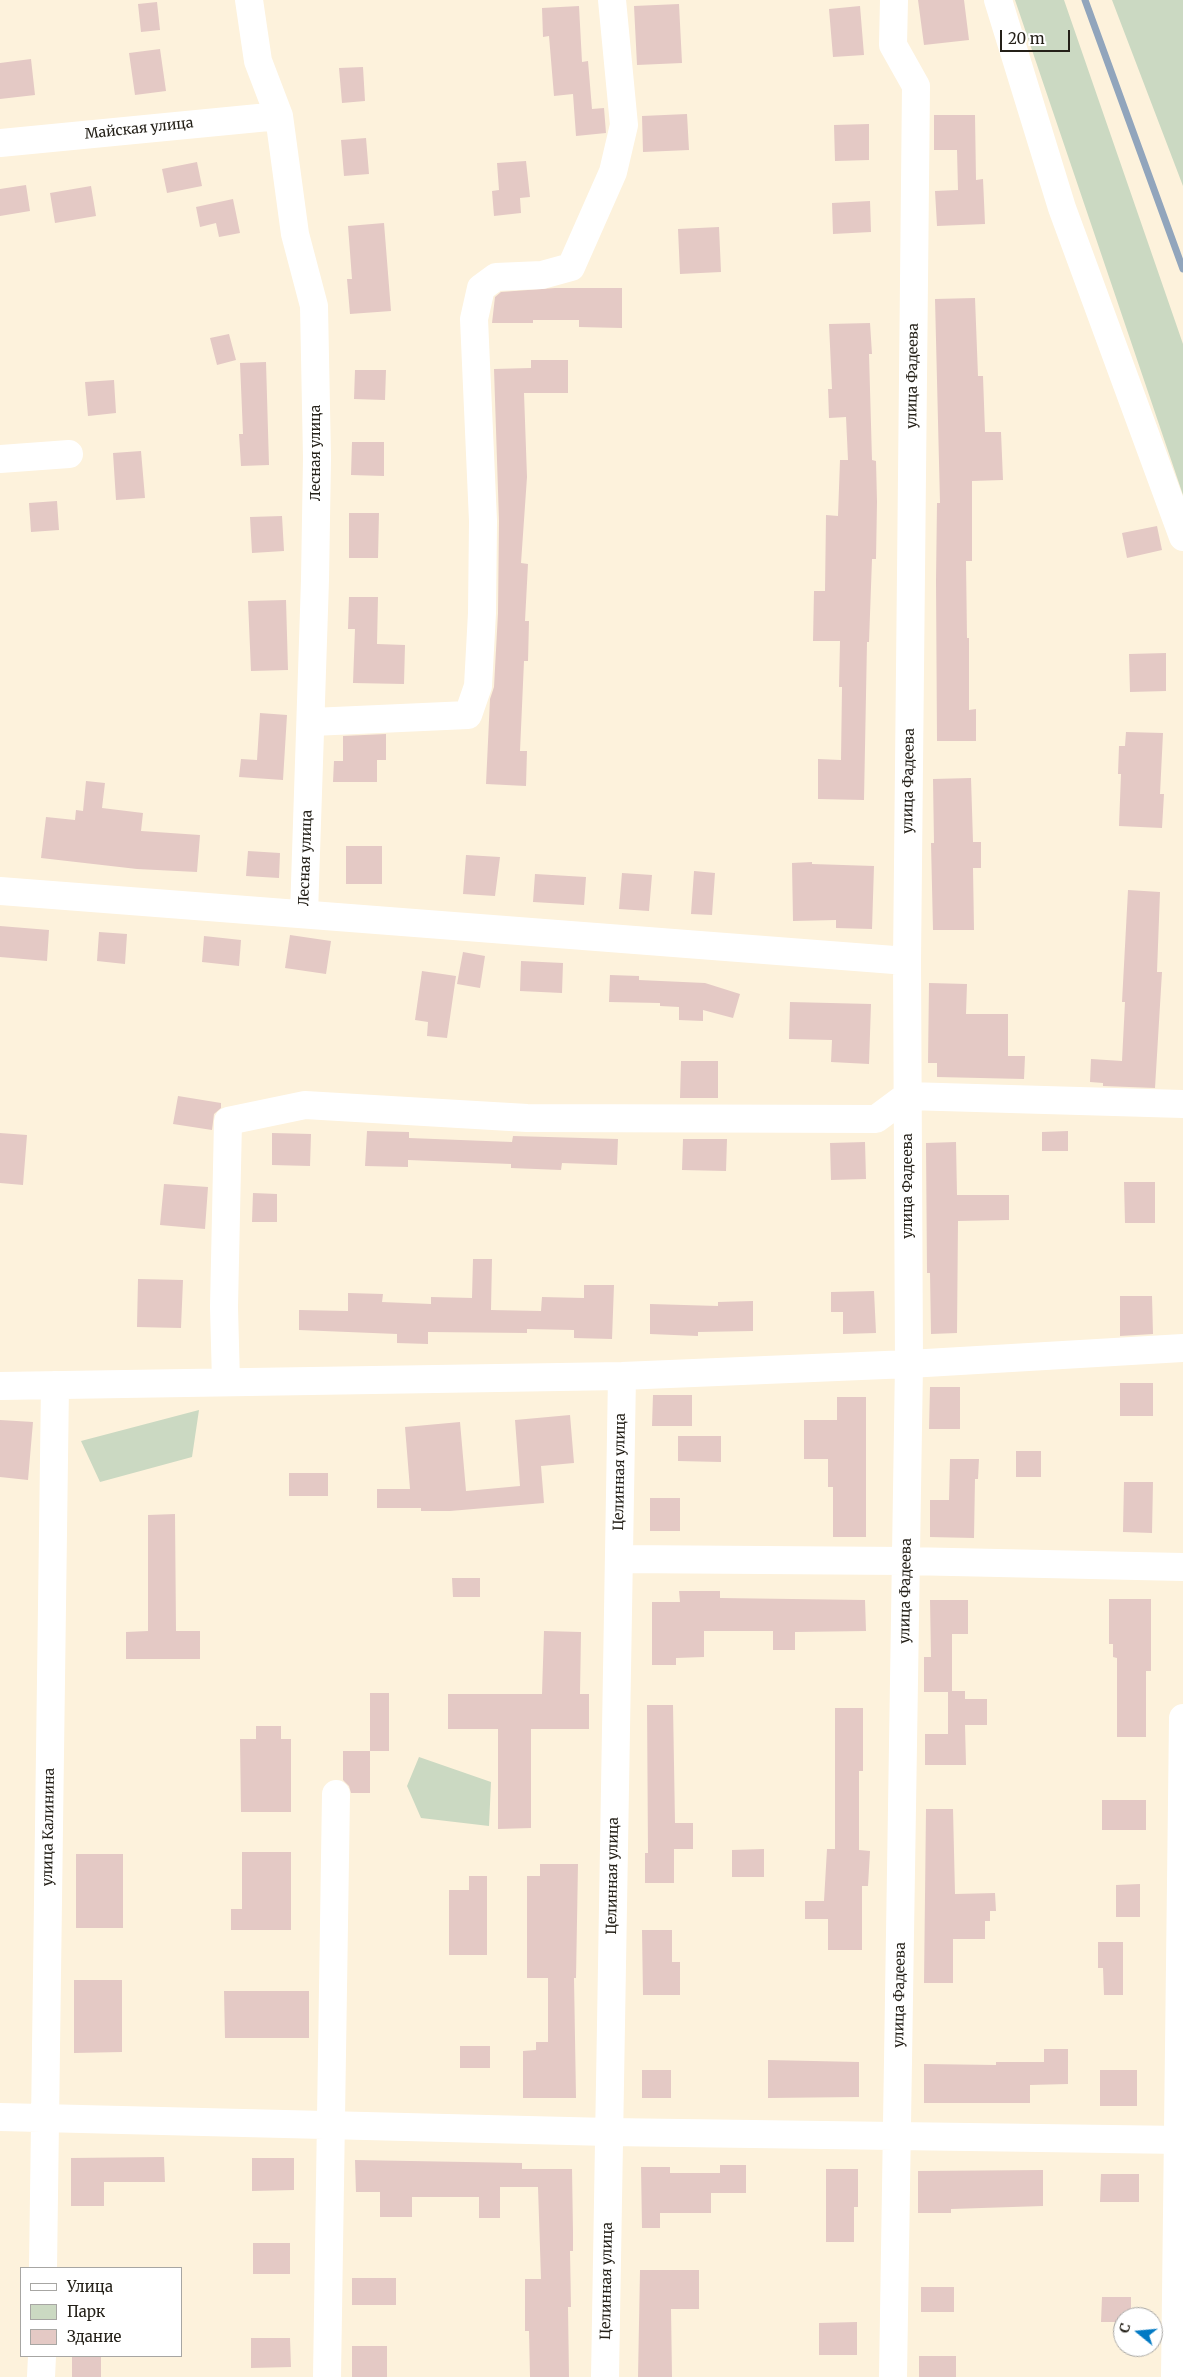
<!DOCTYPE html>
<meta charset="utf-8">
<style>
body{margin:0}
#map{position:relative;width:1183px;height:2377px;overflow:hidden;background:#fdf2dc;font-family:Merriweather,serif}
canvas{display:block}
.legend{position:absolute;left:20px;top:2267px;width:162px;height:90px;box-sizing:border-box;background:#fff;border:1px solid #a7a6a3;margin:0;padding:6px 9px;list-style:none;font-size:15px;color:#242018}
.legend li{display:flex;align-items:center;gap:10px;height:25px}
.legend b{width:25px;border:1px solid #a7a6a3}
.north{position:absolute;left:1113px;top:2307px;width:50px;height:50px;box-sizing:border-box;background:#fff;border:1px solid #a7a6a3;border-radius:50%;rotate:287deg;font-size:14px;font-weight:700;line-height:20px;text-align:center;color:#242018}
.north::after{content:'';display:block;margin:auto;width:18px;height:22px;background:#027ac4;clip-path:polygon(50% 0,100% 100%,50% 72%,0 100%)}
.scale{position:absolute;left:1000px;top:30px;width:70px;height:22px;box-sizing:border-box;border:2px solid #242018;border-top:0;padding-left:6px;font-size:15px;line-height:18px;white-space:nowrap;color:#242018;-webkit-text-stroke:4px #fff;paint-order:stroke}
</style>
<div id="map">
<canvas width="1183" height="2377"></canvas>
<ul class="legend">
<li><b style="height:6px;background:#fff"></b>Улица</li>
<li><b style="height:14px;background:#cbd9c2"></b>Парк</li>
<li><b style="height:14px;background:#e4c9c5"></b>Здание</li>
</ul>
<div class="north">С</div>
<div class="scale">20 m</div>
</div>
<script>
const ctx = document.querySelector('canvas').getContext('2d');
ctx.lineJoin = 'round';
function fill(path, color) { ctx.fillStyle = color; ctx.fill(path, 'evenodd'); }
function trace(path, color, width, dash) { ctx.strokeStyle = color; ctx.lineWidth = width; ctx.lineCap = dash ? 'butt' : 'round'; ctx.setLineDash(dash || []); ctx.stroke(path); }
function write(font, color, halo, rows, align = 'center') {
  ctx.font = font + ' Merriweather,serif'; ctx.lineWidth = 4; ctx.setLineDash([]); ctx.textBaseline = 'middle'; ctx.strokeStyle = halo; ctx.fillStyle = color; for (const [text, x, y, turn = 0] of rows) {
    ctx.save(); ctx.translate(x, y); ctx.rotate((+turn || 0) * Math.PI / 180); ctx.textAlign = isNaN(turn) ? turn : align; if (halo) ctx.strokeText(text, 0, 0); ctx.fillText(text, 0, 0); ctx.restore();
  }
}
const green = new Path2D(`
 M 1015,0 L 1064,0 L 1183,344 L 1183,495 Z
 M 1112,0 L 1183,0 L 1183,186 Z
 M 199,1410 L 192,1457 L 100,1482 L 81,1441 Z
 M 419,1757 L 491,1782 L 489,1826 L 421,1818 L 407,1786 Z`);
const stream = new Path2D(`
 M 1085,0 L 1183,269`);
const building = new Path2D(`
 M 918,0 L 964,0 L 969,40 L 924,45 Z
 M 157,2 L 160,30 L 141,32 L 138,4 Z
 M 679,4 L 682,63 L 637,65 L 634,6 Z
 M 579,6 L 582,62 L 588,61 L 592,109 L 604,108 L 606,133 L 576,136 L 573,94 L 554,96 L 549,36 L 543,37 L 542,8 Z
 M 860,6 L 864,55 L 833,57 L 829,9 Z
 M 160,49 L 166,91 L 135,95 L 129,53 Z
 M 31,59 L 35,95 L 0,99 L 0,63 Z
 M 363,67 L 365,101 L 342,103 L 339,68 Z
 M 687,114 L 689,150 L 643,152 L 642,116 Z
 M 934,115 L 975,115 L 976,180 L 983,179 L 985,224 L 937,226 L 935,191 L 958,190 L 957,150 L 934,150 Z
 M 869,124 L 869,160 L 835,161 L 834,125 Z
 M 366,138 L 369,174 L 344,176 L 341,140 Z
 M 526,161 L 530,197 L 520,198 L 521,213 L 494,216 L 492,191 L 499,190 L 497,163 Z
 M 197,162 L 202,186 L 167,193 L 162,169 Z
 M 26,185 L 30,211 L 0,216 L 0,189 Z
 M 91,186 L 96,216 L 55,223 L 50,193 Z
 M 233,199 L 240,233 L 219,237 L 216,223 L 200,227 L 196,207 Z
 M 870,201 L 871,232 L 833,234 L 832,203 Z
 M 384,223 L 391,311 L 350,314 L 347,279 L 352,279 L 348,226 Z
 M 719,227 L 721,272 L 680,274 L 678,229 Z
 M 555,288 L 622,288 L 622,328 L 579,327 L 579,320 L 533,320 L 533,323 L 492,323 L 495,297 L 501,292 Z
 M 975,298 L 978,376 L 983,376 L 985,432 L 1001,432 L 1003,480 L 972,481 L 972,561 L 966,561 L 967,638 L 969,638 L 969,710 L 976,709 L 976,741 L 937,741 L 936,581 L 937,503 L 940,503 L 935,299 Z
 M 870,323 L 872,354 L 869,354 L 872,460 L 876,461 L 877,502 L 876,559 L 872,559 L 869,642 L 867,642 L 864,800 L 818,799 L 818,759 L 841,760 L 842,687 L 839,687 L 840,641 L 813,641 L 814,591 L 825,591 L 826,515 L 838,516 L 840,460 L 848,460 L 846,417 L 829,418 L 828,389 L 832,389 L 829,324 Z
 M 229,334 L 236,360 L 217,365 L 210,338 Z
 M 531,360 L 568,360 L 568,393 L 524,393 L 527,477 L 521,563 L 528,564 L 525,621 L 529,621 L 528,661 L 524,661 L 520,751 L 527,751 L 526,786 L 486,784 L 490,699 L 494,687 L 498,613 L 499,521 L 494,369 L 531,368 Z
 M 266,362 L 269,465 L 241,466 L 239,434 L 243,434 L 240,363 Z
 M 355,370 L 386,370 L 385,400 L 354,399 Z
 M 114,380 L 116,413 L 88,416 L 85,382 Z
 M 352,442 L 384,442 L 384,476 L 351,475 Z
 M 141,451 L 145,498 L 116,500 L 113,453 Z
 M 57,501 L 59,530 L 31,532 L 29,503 Z
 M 349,513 L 379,513 L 378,558 L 349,558 Z
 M 282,516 L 284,551 L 252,553 L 250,517 Z
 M 1157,526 L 1162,550 L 1127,558 L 1122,533 Z
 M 349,597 L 378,597 L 377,644 L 405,645 L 404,684 L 353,683 L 355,629 L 348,629 Z
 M 286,600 L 288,670 L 251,671 L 248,601 Z
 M 1166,653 L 1166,691 L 1130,692 L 1129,654 Z
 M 260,713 L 287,715 L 283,780 L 239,777 L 241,759 L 257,760 Z
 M 1126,732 L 1163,733 L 1160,794 L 1164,794 L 1162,828 L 1119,826 L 1121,774 L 1118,774 L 1119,746 L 1125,746 Z
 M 386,734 L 386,760 L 377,760 L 377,782 L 333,782 L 334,761 L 343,761 L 343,736 Z
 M 971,778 L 973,842 L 981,842 L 981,868 L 973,868 L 974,930 L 933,930 L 931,843 L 934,843 L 933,779 Z
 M 86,781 L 105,783 L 102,808 L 143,813 L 141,831 L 200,835 L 197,872 L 137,869 L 41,858 L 46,817 L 75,820 L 76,810 L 83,811 Z
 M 346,846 L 382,846 L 382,884 L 346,884 Z
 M 248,851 L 280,853 L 279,878 L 246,876 Z
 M 466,855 L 500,857 L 495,896 L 463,894 Z
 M 812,862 L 812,864 L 874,866 L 872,929 L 836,928 L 836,920 L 793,921 L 792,863 Z
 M 694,871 L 715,873 L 712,915 L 691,914 Z
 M 622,873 L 652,875 L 649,911 L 619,909 Z
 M 535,874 L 586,877 L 584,905 L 533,902 Z
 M 1128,890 L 1160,892 L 1157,972 L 1162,972 L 1155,1088 L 1103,1086 L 1103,1083 L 1090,1082 L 1091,1059 L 1122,1061 L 1125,1002 L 1122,1002 Z
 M 0,926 L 49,930 L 47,961 L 0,957 Z
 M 99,932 L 127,934 L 125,964 L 97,961 Z
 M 290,935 L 331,941 L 326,974 L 285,968 Z
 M 204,936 L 241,940 L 239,966 L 202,962 Z
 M 463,952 L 485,956 L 480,988 L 457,984 Z
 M 521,961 L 563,963 L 562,993 L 520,991 Z
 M 422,971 L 456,976 L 447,1038 L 427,1036 L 428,1022 L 415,1020 Z
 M 610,975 L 639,976 L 639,980 L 705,983 L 740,994 L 733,1018 L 703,1010 L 703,1021 L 679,1020 L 679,1007 L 660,1006 L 660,1003 L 609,1002 Z
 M 929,983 L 967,984 L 966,1014 L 1008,1014 L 1008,1056 L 1025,1056 L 1024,1079 L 937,1077 L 937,1063 L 928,1063 Z
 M 790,1002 L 871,1004 L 869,1064 L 831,1062 L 832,1040 L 789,1039 Z
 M 681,1061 L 718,1061 L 718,1098 L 680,1098 Z
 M 178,1096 L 221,1103 L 221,1108 L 214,1114 L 212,1130 L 173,1124 Z
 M 367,1131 L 409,1132 L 409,1138 L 512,1142 L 513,1136 L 618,1139 L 617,1165 L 562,1163 L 561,1170 L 511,1168 L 511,1164 L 408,1160 L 408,1167 L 365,1166 Z
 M 1068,1131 L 1068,1151 L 1042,1151 L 1042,1132 Z
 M 0,1133 L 27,1135 L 23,1185 L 0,1183 Z
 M 272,1133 L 311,1134 L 310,1166 L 272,1165 Z
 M 683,1139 L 727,1139 L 726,1171 L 682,1170 Z
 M 865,1142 L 866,1179 L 831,1180 L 830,1143 Z
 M 956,1142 L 957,1195 L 1009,1195 L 1009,1220 L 958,1221 L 957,1333 L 931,1334 L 930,1273 L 927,1273 L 926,1143 Z
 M 1124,1182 L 1155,1182 L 1155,1223 L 1125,1223 Z
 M 164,1184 L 208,1187 L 205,1229 L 160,1225 Z
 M 253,1193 L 277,1194 L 277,1222 L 252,1222 Z
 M 473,1259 L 492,1259 L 491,1310 L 541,1311 L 542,1297 L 584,1298 L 584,1285 L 614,1285 L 612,1339 L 574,1338 L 574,1330 L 527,1329 L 527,1333 L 428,1332 L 428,1344 L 397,1343 L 397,1334 L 299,1330 L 299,1310 L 348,1311 L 348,1293 L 383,1294 L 382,1302 L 431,1304 L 431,1297 L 472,1298 Z
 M 138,1279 L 183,1280 L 181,1328 L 137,1327 Z
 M 874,1291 L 876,1333 L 843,1334 L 843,1312 L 831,1312 L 831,1292 Z
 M 1120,1296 L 1152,1296 L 1153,1334 L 1120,1336 Z
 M 753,1301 L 753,1331 L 698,1332 L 698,1336 L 650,1334 L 650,1304 L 718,1306 L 718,1302 Z
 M 1120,1383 L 1153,1383 L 1153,1416 L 1120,1416 Z
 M 930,1387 L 960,1387 L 960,1429 L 929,1429 Z
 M 653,1395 L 692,1395 L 692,1426 L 652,1426 Z
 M 837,1397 L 866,1397 L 866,1537 L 833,1537 L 833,1487 L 828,1487 L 828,1459 L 804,1459 L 804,1420 L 837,1420 Z
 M 570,1415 L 574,1463 L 541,1466 L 544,1503 L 450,1511 L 421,1511 L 421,1508 L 377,1508 L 377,1489 L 410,1489 L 405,1427 L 460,1422 L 466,1491 L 520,1486 L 515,1420 Z
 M 0,1420 L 33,1422 L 28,1480 L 0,1477 Z
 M 678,1436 L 721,1436 L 721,1462 L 678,1461 Z
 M 1016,1451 L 1041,1451 L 1041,1477 L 1016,1477 Z
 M 950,1459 L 979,1459 L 978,1479 L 975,1479 L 974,1538 L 930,1537 L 930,1500 L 949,1500 Z
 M 289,1473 L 328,1473 L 328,1496 L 289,1496 Z
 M 1124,1482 L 1153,1482 L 1152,1533 L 1123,1532 Z
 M 650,1498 L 680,1498 L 680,1531 L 650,1531 Z
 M 175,1514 L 176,1631 L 200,1631 L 200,1659 L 126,1659 L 126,1632 L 148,1631 L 148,1515 Z
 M 452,1578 L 480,1578 L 480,1597 L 453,1597 Z
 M 679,1591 L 720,1591 L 720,1598 L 865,1600 L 866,1631 L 795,1632 L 795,1650 L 773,1650 L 773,1631 L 704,1631 L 704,1657 L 676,1658 L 676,1665 L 652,1665 L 652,1602 L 680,1602 Z
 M 1109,1599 L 1151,1599 L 1151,1671 L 1146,1671 L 1146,1737 L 1117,1737 L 1117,1658 L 1113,1657 L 1113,1644 L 1109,1644 Z
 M 930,1600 L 968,1600 L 968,1634 L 952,1634 L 952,1691 L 965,1691 L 965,1699 L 987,1699 L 987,1725 L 965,1725 L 966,1765 L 925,1765 L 925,1734 L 948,1734 L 948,1692 L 924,1692 L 924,1657 L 931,1657 Z
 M 544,1631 L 581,1632 L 580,1694 L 589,1694 L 589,1729 L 531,1729 L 531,1828 L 498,1829 L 498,1729 L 448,1729 L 448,1694 L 542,1694 Z
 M 370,1693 L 389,1693 L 389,1751 L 370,1751 Z
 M 647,1705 L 673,1705 L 675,1823 L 693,1823 L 693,1849 L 674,1849 L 674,1883 L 645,1883 L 645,1853 L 648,1853 Z
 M 835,1708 L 863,1708 L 863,1771 L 859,1771 L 859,1850 L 870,1851 L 868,1886 L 862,1886 L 862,1950 L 828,1950 L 828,1919 L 805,1919 L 805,1901 L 824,1901 L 827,1849 L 835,1849 Z
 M 256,1726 L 281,1726 L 281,1739 L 291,1739 L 291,1812 L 241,1812 L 240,1739 L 256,1739 Z
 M 343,1751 L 370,1751 L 370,1793 L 351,1793 L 349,1786 L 343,1780 Z
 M 1102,1800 L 1146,1800 L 1146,1830 L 1102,1830 Z
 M 926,1809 L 953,1809 L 955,1894 L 995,1893 L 996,1911 L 990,1911 L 990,1921 L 985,1921 L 985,1939 L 953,1939 L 953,1983 L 924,1983 Z
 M 764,1849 L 764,1877 L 732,1877 L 732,1850 Z
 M 242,1852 L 291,1852 L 291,1930 L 231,1930 L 231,1909 L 242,1909 Z
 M 76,1854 L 123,1854 L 123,1928 L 76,1928 Z
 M 540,1864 L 578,1864 L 576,1978 L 574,1978 L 576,2098 L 523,2098 L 523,2051 L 536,2050 L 536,2042 L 548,2042 L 548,1978 L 527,1978 L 527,1876 L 540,1876 Z
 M 469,1876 L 487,1876 L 487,1955 L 449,1955 L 449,1890 L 469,1890 Z
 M 1140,1884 L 1140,1917 L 1116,1917 L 1116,1885 Z
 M 642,1930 L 672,1930 L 672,1962 L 680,1962 L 680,1995 L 643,1995 Z
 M 1098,1942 L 1123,1942 L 1123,1995 L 1104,1995 L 1103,1968 L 1098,1968 Z
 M 74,1980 L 122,1980 L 122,2052 L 74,2053 Z
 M 224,1991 L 309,1991 L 309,2038 L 225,2038 Z
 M 460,2046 L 490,2046 L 490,2068 L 460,2068 Z
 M 1044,2049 L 1068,2049 L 1068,2084 L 1030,2085 L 1030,2103 L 924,2103 L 924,2064 L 996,2065 L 996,2062 L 1044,2062 Z
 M 768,2060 L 859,2062 L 859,2097 L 768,2098 Z
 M 642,2070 L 671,2070 L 671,2098 L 642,2098 Z
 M 1100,2070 L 1137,2070 L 1137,2106 L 1100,2106 Z
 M 164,2157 L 165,2182 L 104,2182 L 104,2206 L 71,2206 L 71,2158 Z
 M 252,2158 L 294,2158 L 294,2190 L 252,2191 Z
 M 355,2160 L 522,2163 L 522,2169 L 572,2169 L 573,2233 L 573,2251 L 570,2251 L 571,2307 L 568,2307 L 569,2377 L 530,2377 L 529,2331 L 525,2331 L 525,2279 L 541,2279 L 538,2187 L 500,2187 L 500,2218 L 479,2218 L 479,2197 L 412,2197 L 412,2217 L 380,2217 L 380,2192 L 356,2192 Z
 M 720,2165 L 746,2165 L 746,2193 L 711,2193 L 711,2213 L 660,2213 L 660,2228 L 642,2228 L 641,2167 L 670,2167 L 670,2173 L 720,2173 Z
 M 826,2169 L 858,2169 L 858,2207 L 854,2207 L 854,2242 L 826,2242 Z
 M 1043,2170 L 1043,2206 L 951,2209 L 951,2213 L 918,2213 L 918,2171 Z
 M 1101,2174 L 1139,2174 L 1139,2202 L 1100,2202 Z
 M 253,2243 L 290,2243 L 290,2274 L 253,2274 Z
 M 640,2270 L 699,2270 L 699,2309 L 671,2309 L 672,2377 L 638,2377 Z
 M 352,2278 L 396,2278 L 396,2305 L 352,2305 Z
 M 921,2287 L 954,2287 L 954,2312 L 921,2312 Z
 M 1102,2297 L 1131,2297 L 1131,2317 L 1123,2317 L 1123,2322 L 1101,2322 Z
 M 857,2322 L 857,2355 L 819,2355 L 819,2323 Z
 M 251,2338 L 290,2338 L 291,2367 L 251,2368 Z
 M 352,2346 L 387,2346 L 387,2377 L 352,2377 Z
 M 72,2356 L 101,2356 L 101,2377 L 72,2377 Z
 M 919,2356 L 956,2356 L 956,2377 L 919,2377 Z`);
const minor = new Path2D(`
 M 249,0 L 258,61 L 279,116 L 295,234 L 314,306 L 317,458 L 315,580 L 304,914
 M 998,0 L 1062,208 L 1183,537
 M 0,143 L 279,116
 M 0,459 L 69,454
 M 312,722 L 468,715 L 478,686 L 482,613 L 483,521 L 474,319 L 481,288 L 496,277 L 542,275 L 571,267 L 613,172 L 624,125 L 612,0
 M 0,891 L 907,961
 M 226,1382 L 224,1307 L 228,1121 L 305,1105 L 527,1118 L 876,1119 L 907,1096 L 1183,1104
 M 0,1386 L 622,1376 L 909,1364 L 1183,1348
 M 619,1559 L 906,1561 L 1183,1567
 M 0,2117 L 609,2132 L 1183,2140
 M 43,2268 L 55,1385
 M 41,2377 L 42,2356
 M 327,2377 L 336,1794
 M 605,2377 L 622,1376
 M 893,2377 L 909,1364 L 907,961 L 916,86 L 893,45 L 894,0
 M 1175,2377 L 1183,1718`);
const streetNames = [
 ["Майская улица",139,129,-6],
 ["улица Фадеева",913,376,-89],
 ["Лесная улица",316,453,-90],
 ["улица Фадеева",909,781,-89],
 ["Лесная улица",306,858,-88],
 ["улица Фадеева",908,1186,-90],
 ["Целинная улица",620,1472,-89],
 ["улица Фадеева",906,1591,-89],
 ["улица Калинина",49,1827,-89],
 ["Целинная улица",613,1876,-89],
 ["улица Фадеева",900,1995,-89],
 ["Целинная улица",607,2281,-89]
];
fill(green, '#cbd9c2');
trace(stream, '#91a5bc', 7);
fill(building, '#e4c9c5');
trace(minor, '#fff', 28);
write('14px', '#242018', '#fff', streetNames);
</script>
